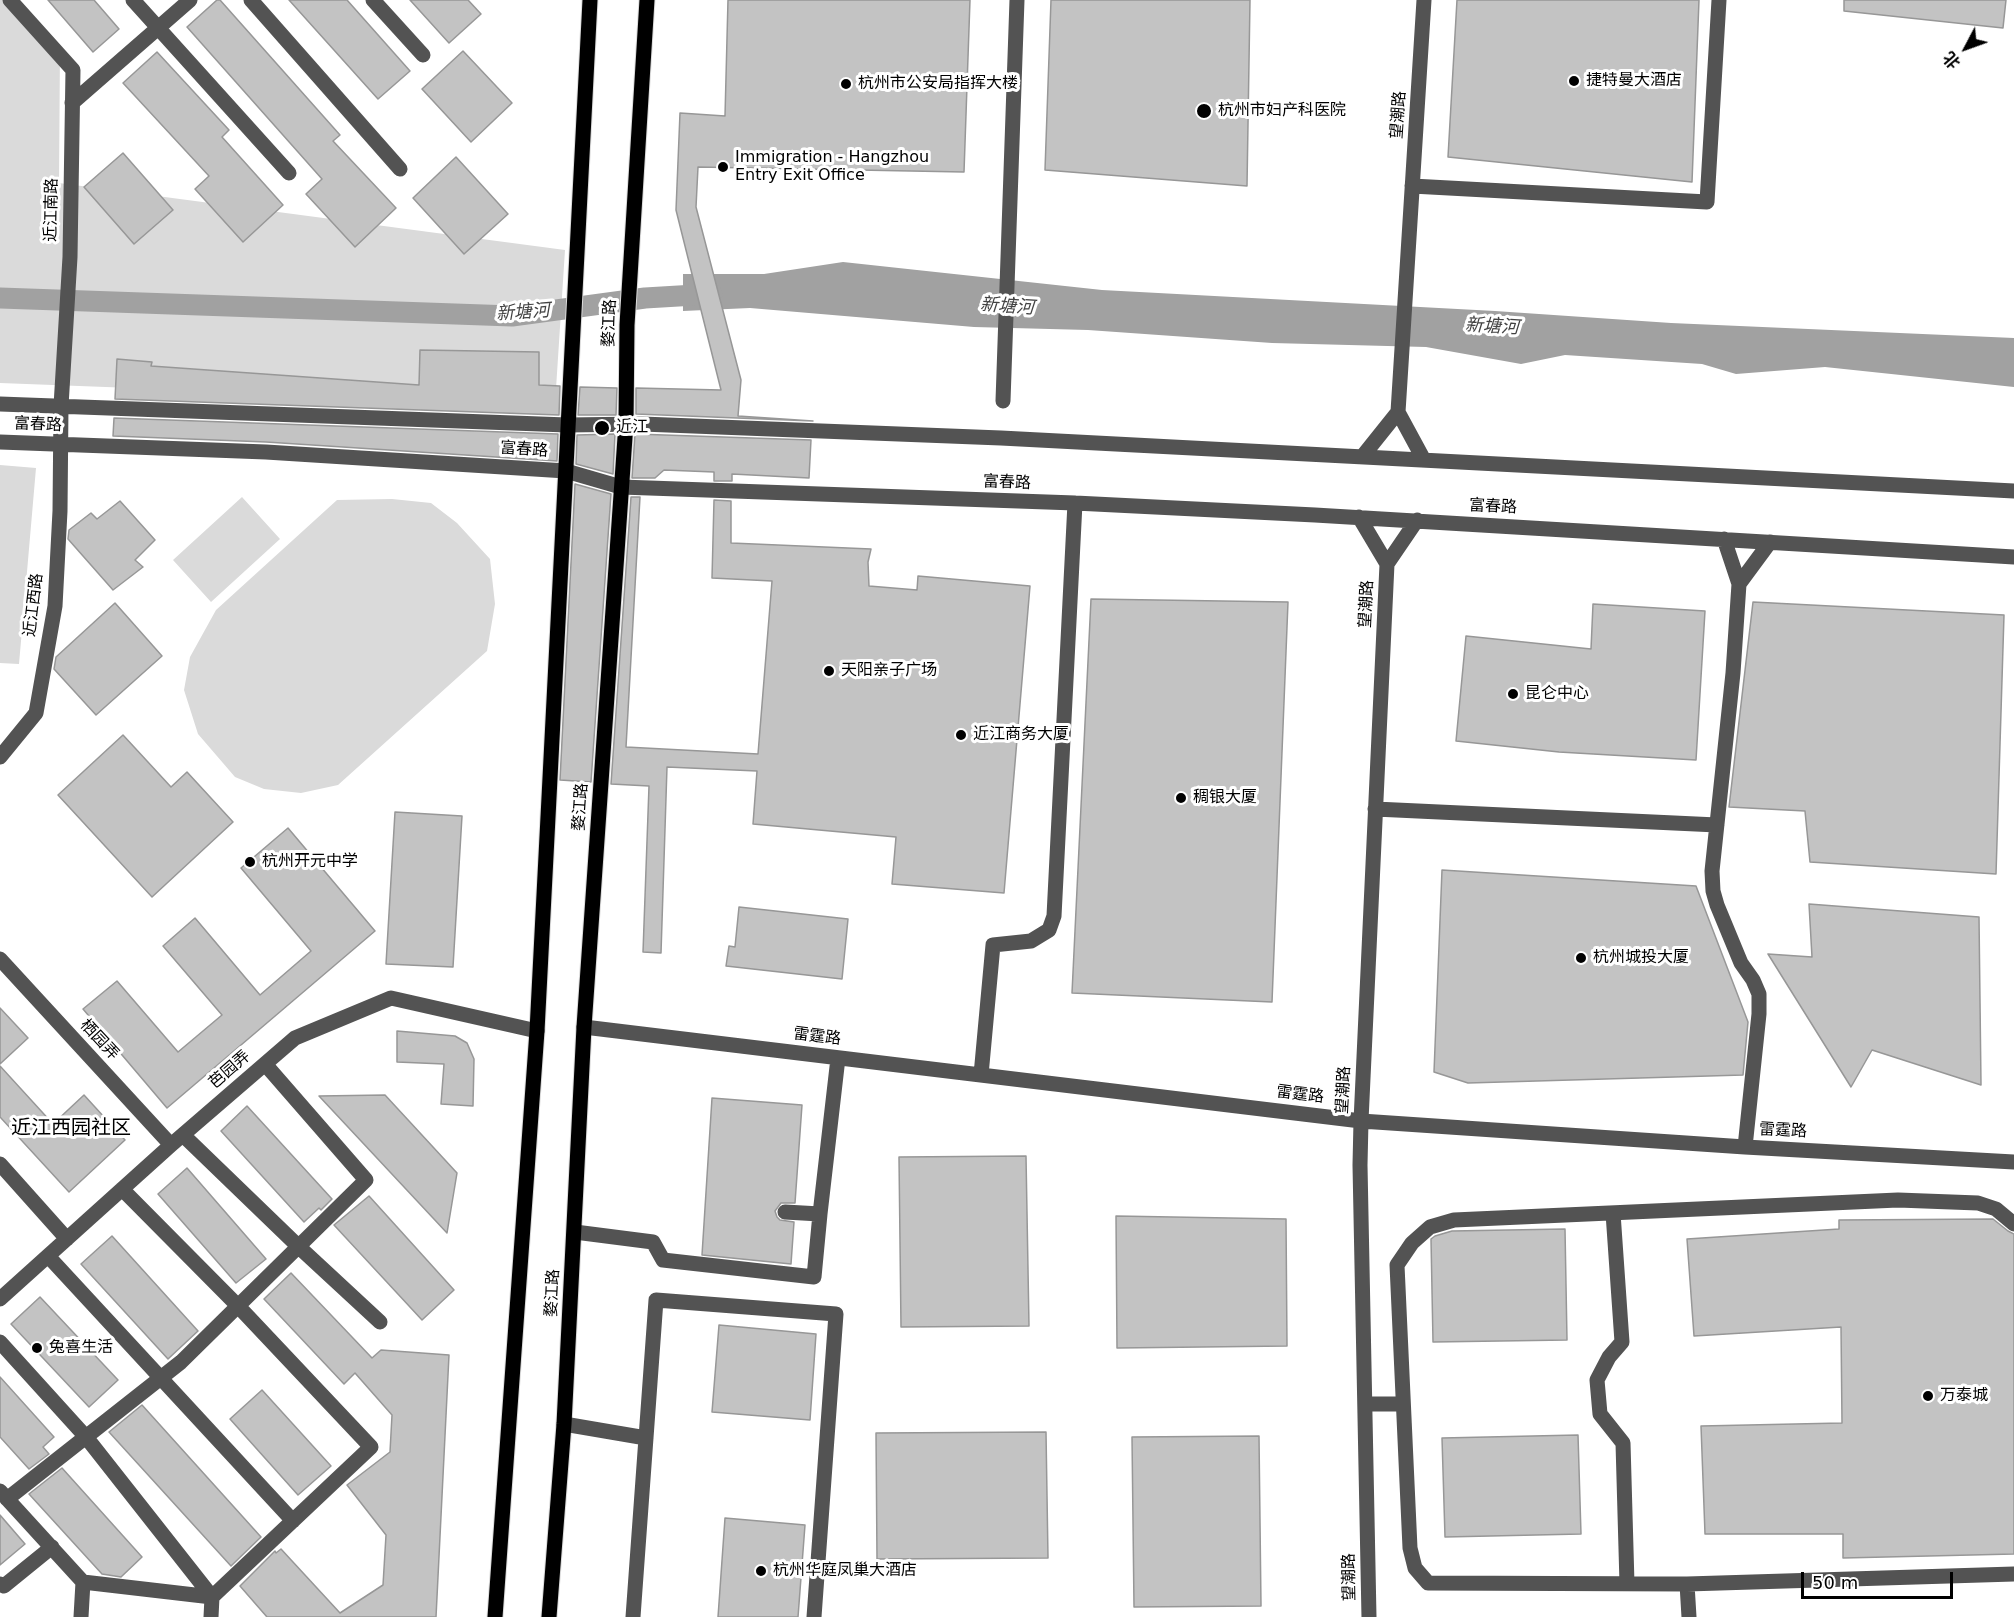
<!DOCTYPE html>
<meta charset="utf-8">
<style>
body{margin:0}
#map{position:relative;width:2014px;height:1617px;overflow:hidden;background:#fff;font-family:"DejaVu Sans","Noto Sans SC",sans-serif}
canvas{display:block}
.north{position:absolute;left:1936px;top:18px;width:60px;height:60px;-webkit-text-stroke:4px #fff;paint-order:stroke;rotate:229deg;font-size:16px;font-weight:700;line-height:24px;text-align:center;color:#000}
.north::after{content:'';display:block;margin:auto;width:21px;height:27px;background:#000;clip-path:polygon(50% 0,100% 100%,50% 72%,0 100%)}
.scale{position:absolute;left:1801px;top:1572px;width:152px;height:27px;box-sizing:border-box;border:3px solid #000;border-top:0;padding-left:8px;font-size:18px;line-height:21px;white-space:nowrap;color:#000;-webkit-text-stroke:4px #fff;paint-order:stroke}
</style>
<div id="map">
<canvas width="2014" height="1617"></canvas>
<div class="north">北</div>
<div class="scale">50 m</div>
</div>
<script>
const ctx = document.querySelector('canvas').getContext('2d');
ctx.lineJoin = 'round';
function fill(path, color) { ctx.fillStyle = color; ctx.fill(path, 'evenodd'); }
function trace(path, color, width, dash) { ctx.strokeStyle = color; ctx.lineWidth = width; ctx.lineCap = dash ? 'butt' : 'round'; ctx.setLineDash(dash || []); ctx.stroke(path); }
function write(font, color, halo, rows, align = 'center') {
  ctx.font = font + ' "DejaVu Sans","Noto Sans SC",sans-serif'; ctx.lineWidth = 6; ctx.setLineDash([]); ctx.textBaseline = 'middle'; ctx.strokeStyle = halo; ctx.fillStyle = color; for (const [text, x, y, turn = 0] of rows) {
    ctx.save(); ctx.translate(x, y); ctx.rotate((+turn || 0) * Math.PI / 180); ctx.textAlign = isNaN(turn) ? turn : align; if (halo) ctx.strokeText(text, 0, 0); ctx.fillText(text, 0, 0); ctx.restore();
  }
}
const green = new Path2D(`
 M 0,0 L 17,0 L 60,49 L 59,183 L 565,250 L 555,404 L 0,383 Z
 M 0,465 L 36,468 L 19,664 L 0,663 Z
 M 242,497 L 280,539 L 211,602 L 173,560 Z
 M 392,499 L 431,503 L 457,523 L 490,559 L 495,604 L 487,651 L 338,785 L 301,793 L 264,789 L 235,777 L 198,734 L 184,690 L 190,657 L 216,610 L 337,500 Z`);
const water = new Path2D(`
 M 843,262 L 1102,290 L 1495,311 L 1671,323 L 2014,338 L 2014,387 L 1825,367 L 1736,374 L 1702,364 L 1565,355 L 1521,364 L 1426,347 L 1272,343 L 1088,330 L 974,327 L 750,308 L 683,311 L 683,274 L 764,274 Z`);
const canal = new Path2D(`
 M 0,298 L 512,316 L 645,298 L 712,294`);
const building = new Path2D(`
 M 48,0 L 94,0 L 119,29 L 93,52 Z
 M 217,0 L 220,0 L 340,135 L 333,141 L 396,208 L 355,247 L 306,194 L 322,179 L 187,27 Z
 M 289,0 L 347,0 L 410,71 L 378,99 Z
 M 410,0 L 468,0 L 481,14 L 449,43 Z
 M 728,0 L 970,0 L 964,172 L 698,167 L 696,207 L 741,380 L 738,416 L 813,421 L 636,414 L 636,388 L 721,390 L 676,210 L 680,113 L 725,116 Z
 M 1051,0 L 1250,0 L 1247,186 L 1045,170 Z
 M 1457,0 L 1699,0 L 1692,182 L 1448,157 Z
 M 1844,0 L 2006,0 L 2003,28 L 1844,11 Z
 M 463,51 L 512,103 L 471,142 L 422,89 Z
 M 157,52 L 229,130 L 222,137 L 283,205 L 243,242 L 195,189 L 209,176 L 123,83 Z
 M 123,153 L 173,210 L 134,244 L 84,187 Z
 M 456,157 L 508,214 L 464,254 L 413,198 Z
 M 420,350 L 539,352 L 539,385 L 560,386 L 559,415 L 115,399 L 117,359 L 152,362 L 151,366 L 419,385 Z
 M 580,387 L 617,388 L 616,415 L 578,415 Z
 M 114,418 L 558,434 L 557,461 L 266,442 L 113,436 Z
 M 615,434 L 613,474 L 576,464 L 577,435 Z
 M 635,434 L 811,440 L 809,478 L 732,474 L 732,481 L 714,481 L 714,472 L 664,470 L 655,478 L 632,478 Z
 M 575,484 L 611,494 L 591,782 L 560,780 Z
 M 631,497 L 640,497 L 626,747 L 758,754 L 772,581 L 712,578 L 714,500 L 731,501 L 731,543 L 871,549 L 868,562 L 869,586 L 917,590 L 918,576 L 1030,586 L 1004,893 L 892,884 L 896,837 L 753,824 L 757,771 L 667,767 L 661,953 L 643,952 L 649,786 L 611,784 Z
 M 120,501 L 155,540 L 135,560 L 143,567 L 113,590 L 68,539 L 69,530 L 91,513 L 97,519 Z
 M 1091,599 L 1288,602 L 1272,1002 L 1072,993 Z
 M 1753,602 L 2004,615 L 1996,874 L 1810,862 L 1805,811 L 1729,807 Z
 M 115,603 L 162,656 L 96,715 L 54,669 L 56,657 Z
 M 1593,604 L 1705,611 L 1696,760 L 1559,752 L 1456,741 L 1466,636 L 1591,649 Z
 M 123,735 L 171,787 L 187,772 L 233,822 L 152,897 L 58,795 Z
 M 395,812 L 462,816 L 453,967 L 386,964 Z
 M 288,828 L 375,931 L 167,1108 L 83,1009 L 117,981 L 178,1052 L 222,1015 L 163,946 L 195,918 L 260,995 L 311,951 L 241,868 Z
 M 1442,870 L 1696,886 L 1748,1022 L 1743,1075 L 1468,1083 L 1434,1072 Z
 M 1809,904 L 1979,917 L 1981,1085 L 1872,1050 L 1851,1087 L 1768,954 L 1812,957 Z
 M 739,907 L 848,919 L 842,979 L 726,966 L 729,946 L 735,947 Z
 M 0,1008 L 28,1038 L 0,1064 Z
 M 397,1031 L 455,1036 L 467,1043 L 474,1059 L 473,1106 L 441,1104 L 444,1064 L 397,1062 Z
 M 0,1066 L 53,1124 L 84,1095 L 125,1140 L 69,1192 L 0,1117 Z
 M 385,1095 L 457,1173 L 447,1233 L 319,1096 Z
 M 712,1098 L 802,1105 L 795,1203 L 781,1203 L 775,1211 L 777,1217 L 780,1220 L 794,1222 L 791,1264 L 702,1255 Z
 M 247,1106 L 332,1199 L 321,1210 L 319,1208 L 304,1222 L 221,1131 Z
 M 1026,1156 L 1029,1326 L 901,1327 L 899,1157 Z
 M 187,1168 L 266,1259 L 236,1283 L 158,1194 Z
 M 369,1196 L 454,1290 L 422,1320 L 334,1225 Z
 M 1116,1216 L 1286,1219 L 1287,1346 L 1117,1348 Z
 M 1993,1219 L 2008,1231 L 2014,1234 L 2014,1554 L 1843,1558 L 1843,1534 L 1705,1534 L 1701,1426 L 1842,1423 L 1841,1327 L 1694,1336 L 1687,1239 L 1839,1229 L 1839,1220 Z
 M 1565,1229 L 1567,1340 L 1433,1342 L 1431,1239 L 1435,1236 L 1452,1231 Z
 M 112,1236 L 198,1331 L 168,1359 L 81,1264 Z
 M 291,1273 L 372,1358 L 381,1350 L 449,1355 L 436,1617 L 267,1617 L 240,1586 L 275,1551 L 276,1553 L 281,1549 L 340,1613 L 383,1585 L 386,1535 L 347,1485 L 390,1452 L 392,1415 L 355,1373 L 344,1384 L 264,1299 Z
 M 40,1297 L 118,1380 L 89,1407 L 11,1324 Z
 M 719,1325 L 816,1334 L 810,1420 L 712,1412 Z
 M 0,1377 L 54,1437 L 43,1447 L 49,1454 L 29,1469 L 0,1437 Z
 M 262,1390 L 331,1466 L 298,1495 L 230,1419 Z
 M 142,1405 L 261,1537 L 231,1566 L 109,1432 Z
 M 1046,1432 L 1048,1558 L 877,1559 L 876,1433 Z
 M 1578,1435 L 1581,1534 L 1445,1537 L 1442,1438 Z
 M 1259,1436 L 1261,1606 L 1134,1607 L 1132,1437 Z
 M 62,1468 L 142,1557 L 121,1577 L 102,1574 L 29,1494 Z
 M 0,1515 L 25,1544 L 0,1565 Z
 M 725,1518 L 805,1525 L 798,1617 L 718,1617 Z`);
const minor = new Path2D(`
 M 133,0 L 289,173
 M 251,0 L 400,169
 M 373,0 L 423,55
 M 1424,0 L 1398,412 L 1424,460
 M 72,103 L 190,0
 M 1412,186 L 1707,202 L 1719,0
 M 1003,401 L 1017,0
 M 0,404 L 567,425 L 642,424 L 1001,438 L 2014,491
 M 0,442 L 266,452 L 566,471 L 621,487 L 1075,503 L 1315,515 L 2014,557
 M 1362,457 L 1398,412
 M 1359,517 L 1387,564
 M 1724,539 L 1739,584 L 1733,673 L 1712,871 L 1713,891 L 1717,905 L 1741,963 L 1753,980 L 1759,994 L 1759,1014 L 1745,1147
 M 1739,584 L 1770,542
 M 0,757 L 36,713 L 55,606 L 60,511 L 61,406 L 70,257 L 73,70 L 10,0
 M 1375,809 L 1717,825
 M 0,959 L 171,1145
 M 584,1027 L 1361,1121 L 1745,1147 L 2014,1162
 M 981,1075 L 993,945 L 1031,941 L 1049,930 L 1054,916 L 1075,503
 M 183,1135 L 299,1247 L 380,1322
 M 0,1164 L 67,1239
 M 785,1212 L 820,1214 L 838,1058
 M 1613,1213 L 1622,1342 L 1609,1357 L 1597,1380 L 1600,1414 L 1623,1443 L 1627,1584
 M 2014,1224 L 1996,1209 L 1978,1203 L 1898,1200 L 1454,1220 L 1430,1227 L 1412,1243 L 1397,1265 L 1410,1548 L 1415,1568 L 1428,1583 L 1687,1584 L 2014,1574
 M 575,1232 L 653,1242 L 663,1260 L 814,1277 L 820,1214
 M 48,1256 L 293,1521
 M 0,1299 L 171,1145 L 295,1038 L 391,998 L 537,1031
 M 0,1342 L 86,1437 L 212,1597 L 211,1617
 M 1365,1404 L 1403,1404
 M 564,1424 L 646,1438
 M 0,1491 L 83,1582 L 212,1597 L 371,1447 L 238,1306 L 122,1189
 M 7,1499 L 181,1362 L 366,1180 L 265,1064
 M 0,1584 L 4,1586 L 52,1547
 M 1687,1584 L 1689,1617
 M 81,1617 L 83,1582
 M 633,1617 L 656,1300 L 836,1314 L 814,1617
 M 1369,1617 L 1360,1165 L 1361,1121 L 1387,564 L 1417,520`);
const major = new Path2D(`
 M 495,1617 L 537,1031 L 590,0
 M 549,1617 L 564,1424 L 584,1027 L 626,423 L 627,325 L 647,0`);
const markers = [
 [1574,81,6,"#000"],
 [846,84,6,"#000"],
 [1204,111,8,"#000"],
 [723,167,6,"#000"],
 [602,428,8,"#000"],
 [829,671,6,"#000"],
 [1513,694,6,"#000"],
 [961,735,6,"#000"],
 [1181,798,6,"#000"],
 [250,862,6,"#000"],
 [1581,958,6,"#000"],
 [37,1348,6,"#000"],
 [1928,1396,6,"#000"],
 [761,1571,6,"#000"]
];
const poiNames = [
 ["捷特曼大酒店",1586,81],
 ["杭州市公安局指挥大楼",858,84],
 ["杭州市妇产科医院",1218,111],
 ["Immigration - Hangzhou",735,158],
 ["Entry Exit Office",735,176],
 ["近江",616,428],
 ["天阳亲子广场",841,671],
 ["昆仑中心",1525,694],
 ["近江商务大厦",973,735],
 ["稠银大厦",1193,798],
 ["杭州开元中学",262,862],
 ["杭州城投大厦",1593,958],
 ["兔喜生活",49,1348],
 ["万泰城",1940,1396],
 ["杭州华庭凤巢大酒店",773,1571]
];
const streetNames = [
 ["望潮路",1399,115,-86],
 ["近江南路",52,210,-89],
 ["婺江路",610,323,-88],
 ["富春路",38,425,2],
 ["富春路",524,450,4],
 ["富春路",1007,483,2],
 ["富春路",1493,507,3],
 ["望潮路",1367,604,-87],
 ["近江西路",34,605,-83],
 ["婺江路",581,807,-86],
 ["雷霆路",817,1037,7],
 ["栖园弄",99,1040,47],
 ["芭园弄",230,1070,-41],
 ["望潮路",1344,1090,-87],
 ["雷霆路",1300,1095,7],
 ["雷霆路",1783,1131,3],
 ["婺江路",553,1293,-87],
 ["望潮路",1350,1577,-91]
];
const waterNames = [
 ["新塘河",1007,307,4],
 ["新塘河",523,313,-4],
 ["新塘河",1492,327,3]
];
const quarterNames = [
 ["近江西园社区",71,1129]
];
fill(green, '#dadada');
fill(water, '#a1a1a1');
trace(canal, '#a1a1a1', 21);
fill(building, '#c3c3c3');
trace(building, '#979797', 1.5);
trace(major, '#dbdbdb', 17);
trace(minor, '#535353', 15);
trace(major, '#000', 15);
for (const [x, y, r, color] of markers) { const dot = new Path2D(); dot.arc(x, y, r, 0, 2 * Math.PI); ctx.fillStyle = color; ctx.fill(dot); trace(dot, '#fff', 2); }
write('16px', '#000', '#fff', poiNames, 'left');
write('16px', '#000', '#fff', streetNames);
write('italic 18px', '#424242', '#fff', waterNames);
write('20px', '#000', '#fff', quarterNames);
</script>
